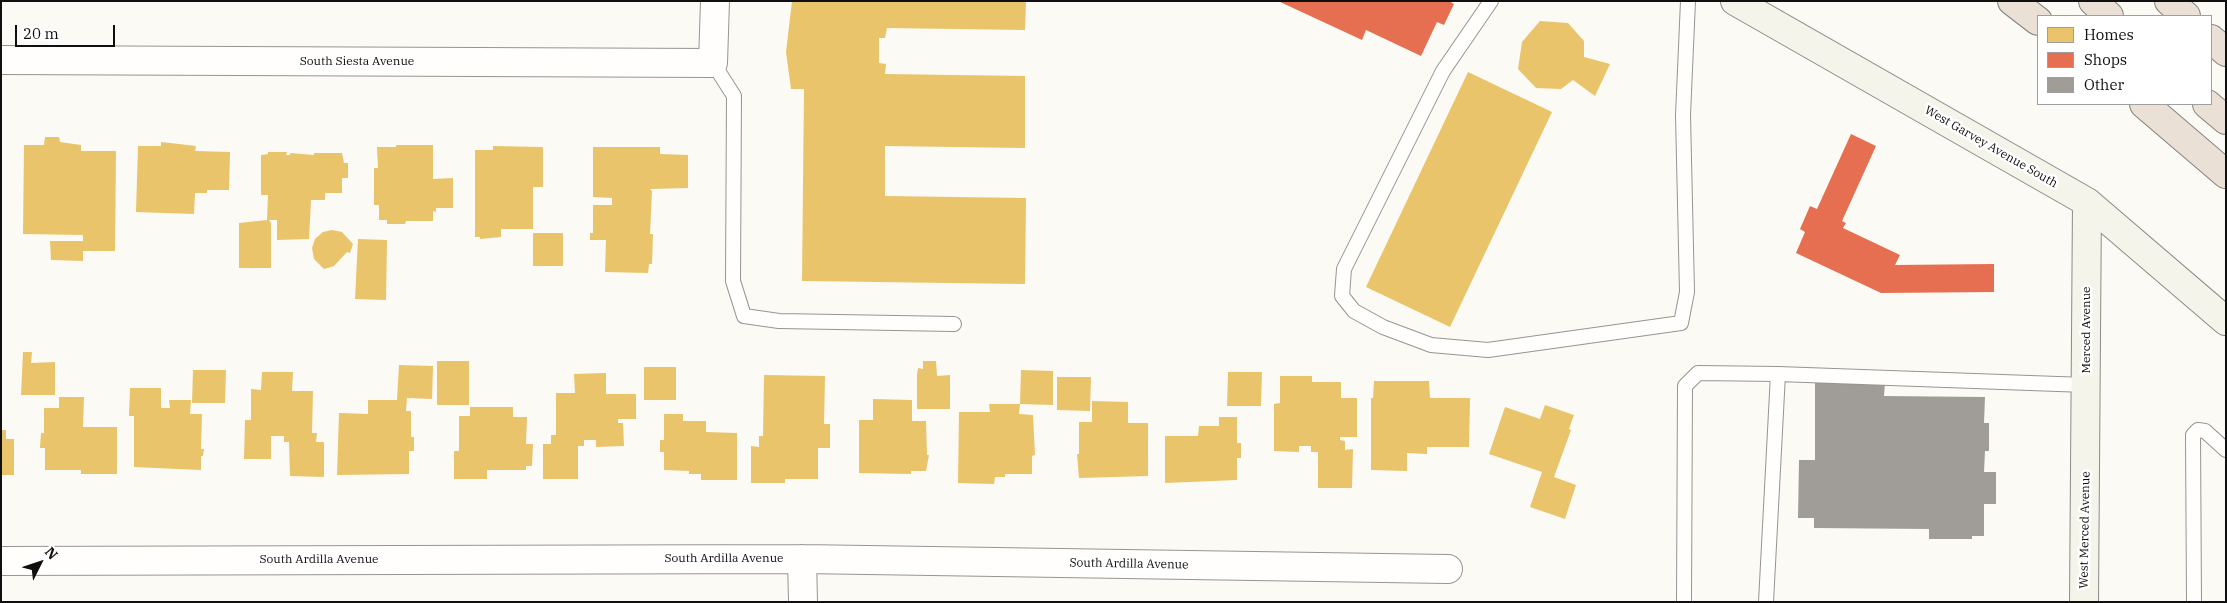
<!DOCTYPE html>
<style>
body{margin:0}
#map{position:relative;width:2227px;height:603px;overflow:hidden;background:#fcfaf4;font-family:"IBM Plex Serif",serif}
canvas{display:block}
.frame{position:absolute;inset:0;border:2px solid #0f0f0f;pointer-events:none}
.legend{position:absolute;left:2037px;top:15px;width:175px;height:90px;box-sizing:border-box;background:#fff;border:1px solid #9f9f9f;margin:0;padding:6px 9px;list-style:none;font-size:15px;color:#0f0f0f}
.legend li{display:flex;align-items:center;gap:10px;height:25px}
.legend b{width:25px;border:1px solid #9f9f9f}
.north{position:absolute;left:15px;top:538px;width:50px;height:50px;-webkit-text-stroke:4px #fff;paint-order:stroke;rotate:49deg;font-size:14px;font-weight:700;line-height:20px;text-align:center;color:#0f0f0f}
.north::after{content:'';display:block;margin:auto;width:18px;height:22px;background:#0f0f0f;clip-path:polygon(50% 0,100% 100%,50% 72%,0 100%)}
.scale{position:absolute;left:15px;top:25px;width:100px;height:22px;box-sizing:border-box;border:2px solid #0f0f0f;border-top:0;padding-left:6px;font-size:15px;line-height:18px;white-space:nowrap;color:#0f0f0f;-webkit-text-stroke:4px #fff;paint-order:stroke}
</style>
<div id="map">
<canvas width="2227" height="603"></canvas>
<div class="frame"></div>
<ul class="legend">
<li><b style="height:14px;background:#e9c46a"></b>Homes</li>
<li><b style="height:14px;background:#e76f51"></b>Shops</li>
<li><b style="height:14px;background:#a09d99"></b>Other</li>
</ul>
<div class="north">N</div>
<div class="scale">20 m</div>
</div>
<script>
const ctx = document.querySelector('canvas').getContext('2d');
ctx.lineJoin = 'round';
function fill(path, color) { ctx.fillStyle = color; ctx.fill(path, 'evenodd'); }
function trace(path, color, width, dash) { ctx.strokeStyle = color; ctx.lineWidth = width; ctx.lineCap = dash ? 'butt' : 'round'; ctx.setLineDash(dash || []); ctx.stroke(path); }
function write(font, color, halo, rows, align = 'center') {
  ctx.font = font + ' "IBM Plex Serif",serif'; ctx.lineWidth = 5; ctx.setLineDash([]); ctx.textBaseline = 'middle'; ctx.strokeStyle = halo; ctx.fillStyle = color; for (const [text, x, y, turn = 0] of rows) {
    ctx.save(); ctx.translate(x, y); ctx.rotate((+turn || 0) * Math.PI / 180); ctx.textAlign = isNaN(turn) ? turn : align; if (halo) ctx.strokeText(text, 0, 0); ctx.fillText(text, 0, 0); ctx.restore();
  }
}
const homes = new Path2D(`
 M 792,1 L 1026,1 L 1025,30 L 887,28 L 885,38 L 879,38 L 879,63 L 886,64 L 885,74 L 1025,76 L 1025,148 L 885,146 L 885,196 L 1026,198 L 1025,284 L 802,281 L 804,89 L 791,89 L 786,52 Z
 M 1540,21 L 1568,23 L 1584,41 L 1584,57 L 1610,64 L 1595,96 L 1573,80 L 1561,89 L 1536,88 L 1518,69 L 1522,42 Z
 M 1468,72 L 1552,112 L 1450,327 L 1366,287 Z
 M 45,137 L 59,137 L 60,142 L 81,145 L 81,151 L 116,151 L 115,251 L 83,251 L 83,261 L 51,260 L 50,241 L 83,241 L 83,235 L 23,234 L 24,145 L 44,145 Z
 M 161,142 L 196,146 L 195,151 L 230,152 L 229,190 L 207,190 L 207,193 L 195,193 L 194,214 L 136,212 L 138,146 L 161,146 Z
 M 396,145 L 433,145 L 433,179 L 453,178 L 453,208 L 436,208 L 436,212 L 433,211 L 433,221 L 406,221 L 405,224 L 387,224 L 387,220 L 379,220 L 379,205 L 374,205 L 374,168 L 378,168 L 377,147 L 396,147 Z
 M 493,146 L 543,147 L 543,187 L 533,187 L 533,229 L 501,229 L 501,237 L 480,239 L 480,237 L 475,237 L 475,150 L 493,150 Z
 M 593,147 L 660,147 L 660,154 L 688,155 L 688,188 L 650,189 L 652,191 L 650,234 L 653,234 L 652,264 L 649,264 L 648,273 L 605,272 L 606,240 L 590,240 L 590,233 L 593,233 L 593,205 L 612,205 L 612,198 L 593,197 Z
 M 268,152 L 287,152 L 286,155 L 290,155 L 290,153 L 314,155 L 314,153 L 342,153 L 344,163 L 348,163 L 348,178 L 342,178 L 342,193 L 325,193 L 325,200 L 311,200 L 309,239 L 277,240 L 277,220 L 269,220 L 271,223 L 271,268 L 239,268 L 239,223 L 267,220 L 268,195 L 261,195 L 261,155 L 268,154 Z
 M 332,230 L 342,232 L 353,244 L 350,253 L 347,252 L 334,266 L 324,269 L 314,259 L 312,248 L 315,239 L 323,232 Z
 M 533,233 L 563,233 L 563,266 L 533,266 Z
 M 358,239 L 387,240 L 386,300 L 355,299 Z
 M 23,352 L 32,352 L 31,363 L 55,362 L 55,395 L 21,395 Z
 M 437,361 L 469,361 L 469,405 L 437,405 Z
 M 923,361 L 936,361 L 937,376 L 950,375 L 950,409 L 917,409 L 917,375 L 918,368 L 923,369 Z
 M 399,365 L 433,366 L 432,399 L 407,398 L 406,411 L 411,411 L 411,437 L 414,437 L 414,451 L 409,451 L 409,474 L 337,475 L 339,413 L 368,414 L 368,400 L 397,400 Z
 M 644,367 L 676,367 L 676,400 L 644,400 Z
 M 193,370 L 226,370 L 225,403 L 192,403 Z
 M 1021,370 L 1053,371 L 1053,405 L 1020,404 Z
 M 262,372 L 293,372 L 292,391 L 313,391 L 312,433 L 317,433 L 316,442 L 324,442 L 324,477 L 290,476 L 289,442 L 284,442 L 284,436 L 271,436 L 271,459 L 244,459 L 245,420 L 251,420 L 251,389 L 261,390 Z
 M 1228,372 L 1262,372 L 1261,406 L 1227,406 Z
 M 606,373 L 606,394 L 636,394 L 636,419 L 618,419 L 618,423 L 623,423 L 624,446 L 596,447 L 596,440 L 584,440 L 584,446 L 578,446 L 578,479 L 543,479 L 543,444 L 551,444 L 551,435 L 556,435 L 556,393 L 575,393 L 574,374 Z
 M 764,375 L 825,376 L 824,424 L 830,424 L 830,448 L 818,448 L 818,479 L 785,479 L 785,483 L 751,483 L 751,446 L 759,447 L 759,436 L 763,436 Z
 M 1280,376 L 1312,376 L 1312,382 L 1341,382 L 1341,398 L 1357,398 L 1357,437 L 1340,437 L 1340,440 L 1345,441 L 1345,450 L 1353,449 L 1352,488 L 1318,488 L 1318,452 L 1311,452 L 1311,446 L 1299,446 L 1299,452 L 1274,451 L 1274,404 L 1280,403 Z
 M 1057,377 L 1091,377 L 1090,411 L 1057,410 Z
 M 1374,381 L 1429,381 L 1430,398 L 1470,398 L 1469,447 L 1427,447 L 1427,454 L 1407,453 L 1407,471 L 1371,470 L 1371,398 L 1373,398 Z
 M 130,388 L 161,388 L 161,408 L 170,408 L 169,400 L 191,400 L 190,414 L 202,414 L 201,449 L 204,449 L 203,456 L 201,456 L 201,470 L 134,467 L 134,416 L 129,416 Z
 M 59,397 L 84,397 L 83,427 L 117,427 L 117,474 L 81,474 L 81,470 L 45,470 L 45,448 L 40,448 L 41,433 L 44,433 L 44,408 L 59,408 Z
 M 873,399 L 912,400 L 912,421 L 926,421 L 927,455 L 929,455 L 926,471 L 911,471 L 911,474 L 859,473 L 859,420 L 873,420 Z
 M 1092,401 L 1128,402 L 1128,423 L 1148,423 L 1148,476 L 1079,478 L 1077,454 L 1079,454 L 1079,422 L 1092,422 Z
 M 989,404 L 1020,404 L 1019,414 L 1033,415 L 1035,455 L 1032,456 L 1032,474 L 1005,474 L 1005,477 L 995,477 L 994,484 L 958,483 L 959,412 L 990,412 Z
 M 1545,405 L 1574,415 L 1569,429 L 1571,430 L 1554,477 L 1576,485 L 1565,519 L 1530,507 L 1542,472 L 1489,454 L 1505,407 L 1540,419 Z
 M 470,407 L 513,407 L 513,417 L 527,417 L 526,444 L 533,444 L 532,466 L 526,466 L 526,470 L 487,470 L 487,479 L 454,479 L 454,451 L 459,451 L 459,416 L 470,416 Z
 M 664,414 L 683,414 L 683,421 L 706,421 L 706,432 L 737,433 L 737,480 L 701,480 L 701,474 L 689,474 L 689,471 L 664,470 L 664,452 L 660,452 L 660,440 L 664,440 Z
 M 1219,417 L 1237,417 L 1237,443 L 1241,443 L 1241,458 L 1237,458 L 1237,480 L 1165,483 L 1165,436 L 1198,436 L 1199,426 L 1219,426 Z
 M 1,430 L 6,430 L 6,439 L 14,439 L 14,475 L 1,475 Z`);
const shops = new Path2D(`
 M 1278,1 L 1449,1 L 1454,4 L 1444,25 L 1437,22 L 1421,56 L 1366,30 L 1362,40 Z
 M 1851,134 L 1876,146 L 1842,221 L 1846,223 L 1843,228 L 1900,255 L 1895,265 L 1994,264 L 1994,292 L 1881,293 L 1796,253 L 1805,232 L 1800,229 L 1810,206 L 1817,209 Z`);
const building = new Path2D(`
 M 1815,382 L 1885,383 L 1884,396 L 1985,397 L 1984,423 L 1989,423 L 1989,451 L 1985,451 L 1984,472 L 1996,472 L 1996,504 L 1984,504 L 1984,536 L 1972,536 L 1972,539 L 1929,539 L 1929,529 L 1814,528 L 1814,518 L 1798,518 L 1799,460 L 1815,460 Z`);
const lane = new Path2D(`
 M 1491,1 L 1443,71 L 1344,269 L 1342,296 L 1354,311 L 1383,327 L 1431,345 L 1488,350 L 1681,323 L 1687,292 L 1683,115 L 1688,1
 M 713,63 L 734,96 L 733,281 L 744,316 L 779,321 L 954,324
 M 1778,374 L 2086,385
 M 1684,602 L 1685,386 L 1698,373 L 1778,374 L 1766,602
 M 2194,602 L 2193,435 L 2198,430 L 2205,431 L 2226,450`);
const street = new Path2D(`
 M 1,60 L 713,63 L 715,1
 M 802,559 L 803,602
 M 1,561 L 802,559 L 1448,569`);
const secondary = new Path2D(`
 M 1735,1 L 2087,202 L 2226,321
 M 2084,602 L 2087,202`);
const highway = new Path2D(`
 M 2012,1 L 2038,21
 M 2093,1 L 2109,16
 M 2169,1 L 2186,16
 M 2211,39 L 2226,52
 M 2144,104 L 2226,174
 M 2207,104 L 2226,120`);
const streetNames = [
 ["South Siesta Avenue",357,62],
 ["West Garvey Avenue South",1991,147,30],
 ["Merced Avenue",2087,330,-90],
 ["West Merced Avenue",2085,530,-89],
 ["South Ardilla Avenue",724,559],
 ["South Ardilla Avenue",319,560],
 ["South Ardilla Avenue",1129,564,1]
];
fill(homes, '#e9c46a');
fill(shops, '#e76f51');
fill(building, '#a09d99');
trace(lane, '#969592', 16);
trace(street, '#969592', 30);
trace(secondary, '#8c8b89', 30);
trace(highway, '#83827f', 30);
trace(lane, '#fffefd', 14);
trace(street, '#fffefd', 28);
trace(secondary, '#f5f4eb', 28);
trace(highway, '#eae0d5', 28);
write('12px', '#0f0f0f', '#fff', streetNames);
</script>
